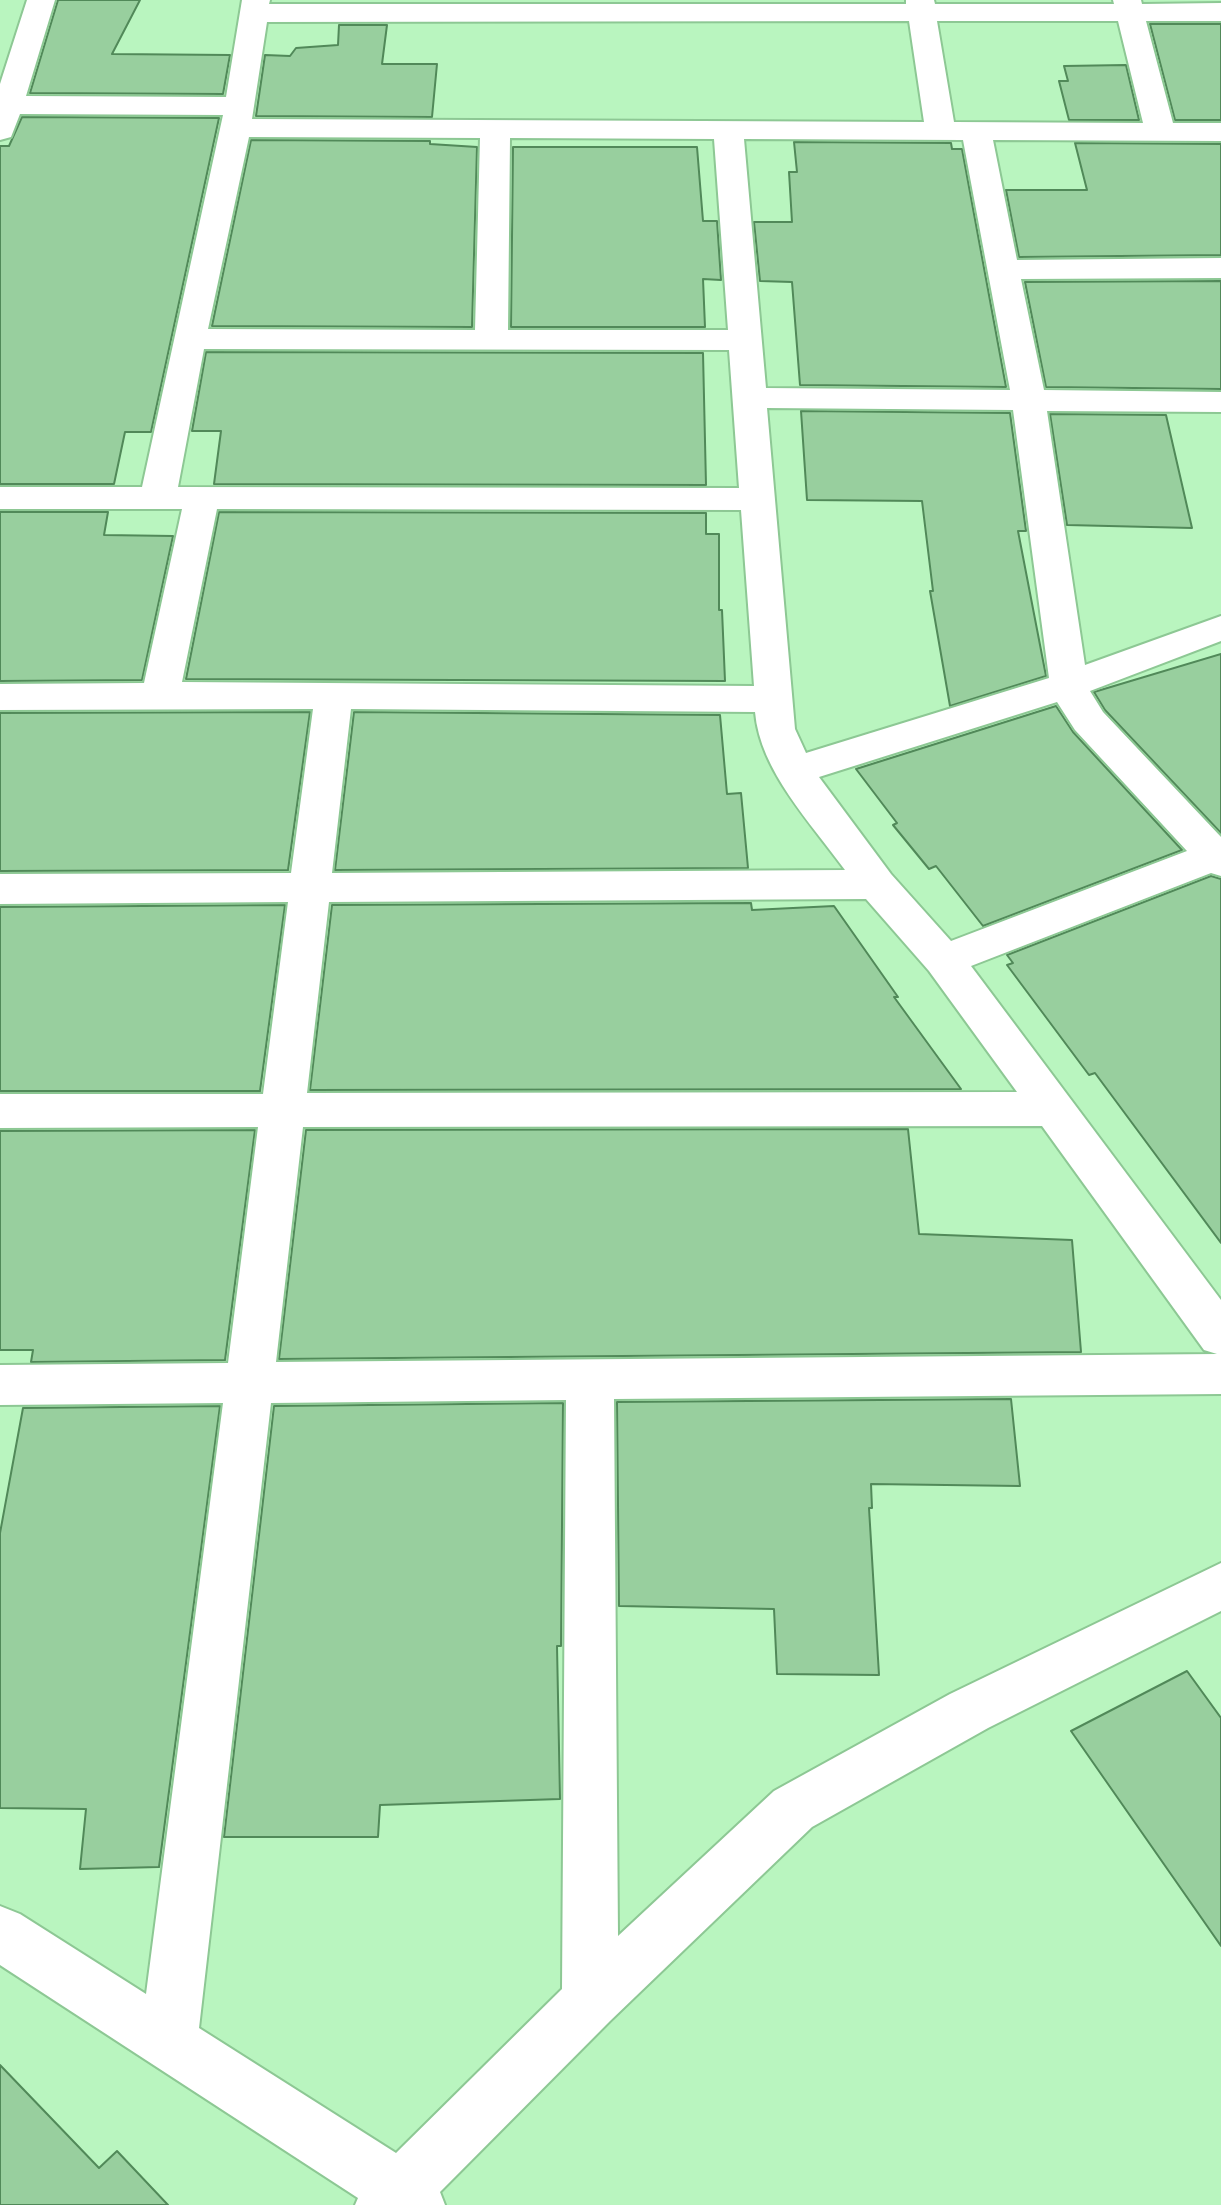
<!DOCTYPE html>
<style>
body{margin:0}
canvas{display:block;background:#b9f5bf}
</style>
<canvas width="1221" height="2205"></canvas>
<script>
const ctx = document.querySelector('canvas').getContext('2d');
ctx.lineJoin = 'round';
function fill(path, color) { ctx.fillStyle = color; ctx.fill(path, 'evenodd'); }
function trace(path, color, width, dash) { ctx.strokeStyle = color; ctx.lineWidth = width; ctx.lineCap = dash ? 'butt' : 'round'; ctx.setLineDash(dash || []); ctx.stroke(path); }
const building = new Path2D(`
 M 58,0 L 140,0 L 112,54 L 230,55 L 223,94 L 30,93 Z
 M 1150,24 L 1221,24 L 1221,120 L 1175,120 Z
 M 339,25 L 387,25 L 382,64 L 437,64 L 432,117 L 256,116 L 265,55 L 290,56 L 296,48 L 338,45 Z
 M 1126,65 L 1139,120 L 1069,120 L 1059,81 L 1068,81 L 1064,66 Z
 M 22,117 L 219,118 L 151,432 L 125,432 L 114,484 L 0,484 L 0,146 L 9,146 Z
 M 251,140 L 430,141 L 430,144 L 477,147 L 472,327 L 212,326 Z
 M 794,142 L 951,143 L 952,149 L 962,149 L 1006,387 L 800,385 L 792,282 L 760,281 L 754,222 L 792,222 L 789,172 L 797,172 Z
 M 1075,143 L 1221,144 L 1221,255 L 1019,257 L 1006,190 L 1087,190 Z
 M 513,147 L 697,147 L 703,221 L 717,221 L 721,280 L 703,279 L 705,327 L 511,327 Z
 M 1221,281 L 1221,389 L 1046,387 L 1025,282 Z
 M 206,352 L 703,353 L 706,485 L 214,484 L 221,431 L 192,431 Z
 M 801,411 L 1010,413 L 1026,531 L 1018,531 L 1046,676 L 950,706 L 930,591 L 933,591 L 922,501 L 807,500 Z
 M 1050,414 L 1166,415 L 1192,528 L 1067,525 Z
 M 0,512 L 108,512 L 104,535 L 173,536 L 142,680 L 0,681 Z
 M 219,512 L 706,513 L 706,534 L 719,534 L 719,610 L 722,610 L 725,681 L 186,679 Z
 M 1221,654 L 1221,833 L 1105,710 L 1094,692 Z
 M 1056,706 L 1073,732 L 1182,850 L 983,926 L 936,866 L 929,869 L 893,825 L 897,823 L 856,769 Z
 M 310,712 L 288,870 L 0,871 L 0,713 Z
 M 354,712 L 720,715 L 727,794 L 741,793 L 748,868 L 335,870 Z
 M 1211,876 L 1221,879 L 1221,1243 L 1095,1073 L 1089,1075 L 1007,965 L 1013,963 L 1007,955 Z
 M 751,903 L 752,910 L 834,906 L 898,997 L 894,997 L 961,1089 L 310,1090 L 332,905 Z
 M 285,905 L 260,1091 L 0,1091 L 0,907 Z
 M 908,1129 L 919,1234 L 1072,1240 L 1081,1352 L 279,1359 L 306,1130 Z
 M 255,1130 L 225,1360 L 31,1362 L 33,1350 L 0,1350 L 0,1131 Z
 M 1011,1399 L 1020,1486 L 871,1484 L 872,1508 L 869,1508 L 879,1675 L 777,1674 L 774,1609 L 619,1606 L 617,1402 Z
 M 563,1403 L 561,1646 L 557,1646 L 560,1799 L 380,1805 L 378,1837 L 224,1837 L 274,1406 Z
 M 220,1406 L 159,1867 L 80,1869 L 86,1809 L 0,1808 L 0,1533 L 23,1408 Z
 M 1187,1671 L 1221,1718 L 1221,1946 L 1071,1731 Z
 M 0,2065 L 99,2168 L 117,2151 L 168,2205 L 0,2205 Z`);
const minor = new Path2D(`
 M 27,0 L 55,0 L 26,96 L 226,97 L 242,0 L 270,0 L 269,4 L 906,4 L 906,0 L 934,0 L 935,4 L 1114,4 L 1113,0 L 1141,0 L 1142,4 L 1221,3 L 1221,21 L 1146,21 L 1173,123 L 1221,123 L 1221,141 L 993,140 L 1017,260 L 1221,258 L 1221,278 L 1021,279 L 1044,390 L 1221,392 L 1221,412 L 1047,411 L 1085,665 L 1221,616 L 1221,641 L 1090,691 L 1103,712 L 1221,837 L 1221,876 L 1211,873 L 971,966 L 1221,1300 L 1221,1394 L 614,1399 L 618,1936 L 774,1791 L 950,1694 L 1221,1563 L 1221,1611 L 988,1728 L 812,1827 L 610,2021 L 440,2192 L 445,2205 L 355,2205 L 358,2198 L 0,1965 L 0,1906 L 20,1914 L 146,1994 L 223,1403 L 0,1405 L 0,1365 L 228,1363 L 258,1127 L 0,1128 L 0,1094 L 263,1094 L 288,902 L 0,904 L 0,874 L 291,873 L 313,709 L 0,710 L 0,684 L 144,683 L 182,509 L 0,509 L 0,487 L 142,487 L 223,115 L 20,114 L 11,137 L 0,140 L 0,84 ZM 909,21 L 924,122 L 252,119 L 267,22 ZM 937,21 L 1118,21 L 1143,123 L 954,122 ZM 249,137 L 480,138 L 475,330 L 208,329 ZM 510,138 L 714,139 L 728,330 L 508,330 ZM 744,139 L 963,140 L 1010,390 L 766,388 ZM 204,349 L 729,350 L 739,488 L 178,487 ZM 767,408 L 1013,410 L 1049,678 L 806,753 L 795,729 ZM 217,509 L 741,510 L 754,686 L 182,682 ZM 1057,702 L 1075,730 L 1187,851 L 951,941 L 891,874 L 819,777 ZM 351,709 L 755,712 C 760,771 811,823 845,870 L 332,873 ZM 866,899 L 929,971 L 1017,1092 L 307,1093 L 329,902 ZM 1042,1126 L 1204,1350 L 1217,1354 L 276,1362 L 303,1127 ZM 566,1400 L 562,1989 L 396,2153 L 199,2028 L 271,1403 Z`);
fill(building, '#98cf9e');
trace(building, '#518959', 2);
trace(minor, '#8dc894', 4);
fill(minor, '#fff');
</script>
